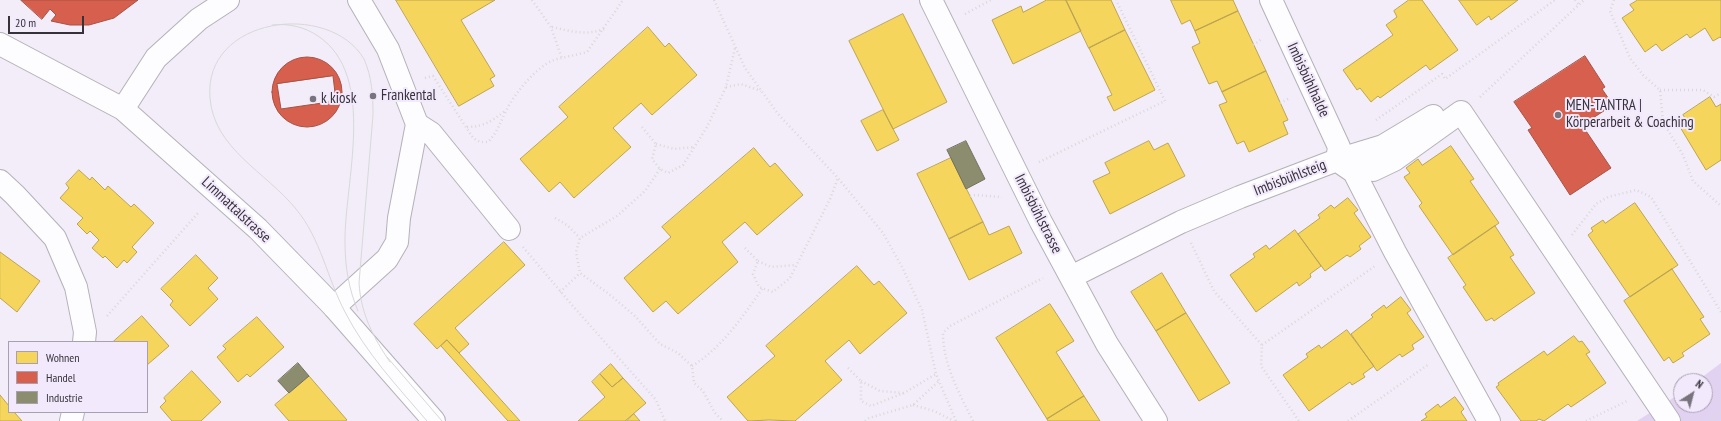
<!DOCTYPE html>
<meta charset="utf-8">
<style>
body{margin:0}
#map{position:relative;width:1721px;height:421px;overflow:hidden;background:#f2edf8;font-family:"PT Sans Narrow",sans-serif}
canvas{display:block}
.legend{position:absolute;left:8px;top:341px;width:140px;height:72px;box-sizing:border-box;background:#f2e9fc;border:1px solid #a7a0ae;margin:0;padding:5px 7px;list-style:none;font-size:12px;color:#363239}
.legend li{display:flex;align-items:center;gap:8px;height:20px}
.legend b{width:20px;border:1px solid #a7a0ae}
.north{position:absolute;left:1673px;top:373px;width:40px;height:40px;box-sizing:border-box;background:#f2e9fc;border:1px solid #a7a0ae;border-radius:50%;rotate:36deg;font-size:11px;font-weight:700;line-height:16px;text-align:center;color:#363239}
.north::after{content:'';display:block;margin:auto;width:14px;height:18px;background:#78737c;clip-path:polygon(50% 0,100% 100%,50% 72%,0 100%)}
.scale{position:absolute;left:8px;top:16px;width:76px;height:18px;box-sizing:border-box;border:2px solid #363239;border-top:0;padding-left:5px;font-size:12px;line-height:14px;white-space:nowrap;color:#363239;-webkit-text-stroke:3px #f2e9fc;paint-order:stroke}
</style>
<div id="map">
<canvas width="1721" height="421"></canvas>
<ul class="legend">
<li><b style="height:11px;background:#f6d55c"></b>Wohnen</li>
<li><b style="height:11px;background:#d6604d"></b>Handel</li>
<li><b style="height:11px;background:#8c8c6e"></b>Industrie</li>
</ul>
<div class="north">N</div>
<div class="scale">20 m</div>
</div>
<script>
const ctx = document.querySelector('canvas').getContext('2d');
ctx.lineJoin = 'round';
function fill(path, color) { ctx.fillStyle = color; ctx.fill(path, 'evenodd'); }
function trace(path, color, width, dash) { ctx.strokeStyle = color; ctx.lineWidth = width; ctx.lineCap = dash ? 'butt' : 'round'; ctx.setLineDash(dash || []); ctx.stroke(path); }
function write(font, color, halo, rows, align = 'center') {
  ctx.font = font + ' "PT Sans Narrow",sans-serif'; ctx.lineWidth = 4; ctx.setLineDash([]); ctx.textBaseline = 'middle'; ctx.strokeStyle = halo; ctx.fillStyle = color; for (const [text, x, y, turn = 0] of rows) {
    ctx.save(); ctx.translate(x, y); ctx.rotate((+turn || 0) * Math.PI / 180); ctx.textAlign = isNaN(turn) ? turn : align; if (halo) ctx.strokeText(text, 0, 0); ctx.fillText(text, 0, 0); ctx.restore();
  }
}
const green = new Path2D(`
 M 1721,363 L 1721,421 L 1637,421 L 1681,393 L 1681,405 L 1705,405 L 1705,381 L 1697,381 Z`);
const homes = new Path2D(`
 M 396,0 L 495,0 L 461,20 L 495,76 L 490,79 L 494,86 L 459,106 Z
 M 1047,0 L 1066,0 L 1081,31 L 1013,64 L 992,20 L 1021,6 L 1023,12 Z
 M 1066,0 L 1111,0 L 1125,30 L 1089,48 Z
 M 1171,0 L 1233,0 L 1238,11 L 1195,31 L 1190,20 L 1182,24 Z
 M 1409,0 L 1422,0 L 1458,50 L 1430,70 L 1426,65 L 1380,98 L 1378,96 L 1371,102 L 1360,88 L 1357,90 L 1343,70 L 1393,35 L 1386,25 L 1397,17 L 1394,11 Z
 M 1459,0 L 1518,0 L 1491,20 L 1489,16 L 1477,25 Z
 M 1638,0 L 1721,0 L 1721,38 L 1720,37 L 1713,41 L 1705,28 L 1690,38 L 1687,34 L 1662,51 L 1656,44 L 1645,52 L 1622,18 L 1634,10 L 1630,5 Z
 M 1238,11 L 1266,71 L 1222,92 L 1217,81 L 1209,84 L 1192,47 L 1200,43 L 1195,31 Z
 M 903,14 L 947,102 L 893,129 L 849,41 Z
 M 648,27 L 665,47 L 669,43 L 697,75 L 652,115 L 641,103 L 613,128 L 631,147 L 574,198 L 560,182 L 549,192 L 520,159 L 568,117 L 559,107 Z
 M 1125,30 L 1155,90 L 1114,111 L 1107,97 L 1112,95 L 1089,48 Z
 M 1266,71 L 1288,120 L 1283,122 L 1288,134 L 1249,152 L 1244,141 L 1237,144 L 1219,105 L 1227,102 L 1222,92 Z
 M 1710,97 L 1716,107 L 1721,104 L 1721,160 L 1706,170 L 1680,127 L 1688,122 L 1683,115 Z
 M 883,110 L 899,140 L 877,151 L 861,121 Z
 M 1149,141 L 1154,150 L 1168,143 L 1185,176 L 1110,214 L 1093,181 L 1110,173 L 1105,163 Z
 M 1451,146 L 1474,179 L 1470,181 L 1499,223 L 1453,255 L 1419,206 L 1422,203 L 1404,177 L 1410,173 L 1406,168 L 1418,159 L 1422,165 Z
 M 754,148 L 770,167 L 775,163 L 803,195 L 757,235 L 745,222 L 722,242 L 738,262 L 678,314 L 666,301 L 653,312 L 624,278 L 671,237 L 662,227 Z
 M 951,158 L 983,222 L 949,239 L 917,174 Z
 M 79,170 L 90,180 L 92,177 L 105,190 L 108,186 L 131,207 L 134,204 L 154,223 L 132,247 L 137,252 L 127,263 L 124,260 L 117,268 L 105,256 L 103,258 L 92,248 L 99,240 L 90,231 L 87,234 L 77,224 L 83,218 L 60,198 L 69,188 L 66,184 Z
 M 1348,198 L 1358,210 L 1354,213 L 1371,237 L 1359,246 L 1361,249 L 1350,257 L 1347,255 L 1325,271 L 1298,234 L 1320,218 L 1318,215 L 1331,205 L 1334,208 Z
 M 1635,203 L 1678,265 L 1630,297 L 1588,235 L 1593,231 L 1591,228 L 1603,220 L 1605,223 Z
 M 983,222 L 989,235 L 1009,226 L 1022,253 L 969,280 L 949,239 Z
 M 1495,226 L 1514,255 L 1510,257 L 1535,293 L 1494,321 L 1492,318 L 1486,321 L 1463,287 L 1466,285 L 1448,258 Z
 M 1295,230 L 1321,266 L 1310,274 L 1311,277 L 1299,286 L 1297,282 L 1256,312 L 1230,275 L 1255,257 L 1253,254 L 1266,245 L 1269,249 Z
 M 504,242 L 525,265 L 455,328 L 469,344 L 459,353 L 447,340 L 437,349 L 414,324 Z
 M 0,252 L 40,281 L 17,312 L 0,298 Z
 M 196,255 L 218,278 L 208,288 L 218,299 L 190,326 L 170,305 L 173,301 L 161,289 Z
 M 857,266 L 874,285 L 879,281 L 907,313 L 860,354 L 849,340 L 825,361 L 842,380 L 795,421 L 769,420 L 748,421 L 727,397 L 775,356 L 766,346 Z
 M 1672,269 L 1704,317 L 1700,319 L 1710,334 L 1682,353 L 1684,356 L 1673,363 L 1669,357 L 1664,361 L 1624,301 Z
 M 1162,273 L 1186,313 L 1156,331 L 1131,292 Z
 M 1401,297 L 1411,310 L 1407,313 L 1424,337 L 1412,345 L 1414,349 L 1402,357 L 1400,354 L 1377,371 L 1351,334 L 1373,317 L 1371,315 L 1384,305 L 1386,308 Z
 M 1050,304 L 1074,341 L 1056,352 L 1084,396 L 1047,419 L 996,338 Z
 M 1186,313 L 1230,383 L 1199,401 L 1156,331 Z
 M 142,316 L 169,346 L 147,365 L 147,342 L 113,342 Z
 M 257,317 L 284,347 L 250,377 L 247,374 L 238,382 L 217,357 L 226,349 L 223,346 Z
 M 1347,330 L 1374,366 L 1363,374 L 1365,377 L 1352,385 L 1350,382 L 1309,411 L 1283,375 L 1308,357 L 1306,354 L 1319,345 L 1321,348 Z
 M 1574,336 L 1579,342 L 1582,341 L 1590,352 L 1586,354 L 1606,383 L 1571,407 L 1568,404 L 1544,421 L 1539,419 L 1536,421 L 1521,421 L 1496,387 L 1499,385 L 1498,383 L 1544,351 L 1547,355 Z
 M 447,340 L 459,353 L 520,421 L 508,421 L 441,346 Z
 M 611,364 L 623,378 L 612,387 L 600,374 Z
 M 192,371 L 221,402 L 201,421 L 172,421 L 160,407 L 166,401 L 164,398 Z
 M 600,374 L 612,387 L 623,378 L 646,403 L 625,421 L 578,421 L 605,397 L 592,382 Z
 M 309,376 L 347,420 L 345,421 L 289,421 L 275,405 Z
 M 0,395 L 9,406 L 9,412 L 14,412 L 22,421 L 0,421 Z
 M 1084,396 L 1100,421 L 1048,421 L 1047,419 Z
 M 1455,397 L 1464,409 L 1461,412 L 1467,421 L 1421,421 L 1427,417 L 1425,414 L 1438,404 L 1440,407 Z
 M 634,414 L 640,421 L 627,421 Z`);
const shops = new Path2D(`
 M 21,0 L 138,0 L 114,18 L 89,25 L 70,25 L 51,21 L 56,15 L 50,9 L 42,19 Z
 M 1585,56 L 1605,87 L 1602,89 L 1613,105 L 1582,125 L 1611,168 L 1570,195 L 1528,130 L 1532,128 L 1514,102 Z
 M272 92a35 35 0 1 1 70 0a35 35 0 1 1-70 0Z
 M 333,76 L 336,101 L 281,109 L 277,84 Z`);
const industry = new Path2D(`
 M 966,141 L 985,179 L 966,189 L 947,150 Z
 M 298,363 L 309,376 L 289,393 L 278,381 Z`);
const path = new Path2D(`
 M 532,0 L 551,27 L 562,59
 M 714,0 L 745,68 L 778,114 L 838,178 L 883,233 L 902,267 L 922,310 L 936,374 L 956,421
 M 1575,0 L 1579,5
 M 1614,0 L 1610,11 L 1630,58 L 1643,75 L 1660,90 L 1663,122 L 1683,155 L 1693,181 L 1721,206
 M 965,14 L 991,0
 M 552,27 C 570,31 586,36 604,29
 M 1253,45 L 1262,39
 M 425,78 L 433,76 L 473,138 L 480,142 L 488,142 C 497,133 500,123 506,111 C 514,94 537,66 554,60 C 565,57 576,55 587,52 L 623,0
 M 726,87 L 741,84 L 761,91
 M 1660,90 L 1703,90 L 1714,97 L 1721,93
 M 1480,97 L 1584,0
 M 1280,103 L 1290,98
 M 1376,120 L 1442,74 L 1445,79 L 1555,0
 M 467,127 C 483,127 492,121 505,111
 M 642,127 L 656,144 L 652,159 L 660,169 L 668,173 L 683,165 L 707,127 L 726,87 L 735,48
 M 656,144 L 674,149 L 695,147
 M 1039,162 L 1165,101 L 1116,0
 M 660,169 L 645,191 L 617,216 L 580,238 L 576,252 L 580,273 L 609,294 L 635,316 L 660,344 L 678,353 L 692,366 L 694,383 L 703,391 L 715,413 L 723,421
 M 970,196 L 975,195 L 1002,197
 M 555,218 L 567,225 L 580,238
 M 1572,235 L 1596,204 L 1608,197 L 1636,190 L 1651,197 L 1721,312
 M 1191,243 L 1214,291 L 1262,345 L 1261,366 L 1299,421
 M 523,247 L 572,305 L 656,400 L 665,421
 M 745,248 L 758,261 L 753,274 L 759,287 L 773,292 L 790,278 L 830,199 L 838,178
 M 758,261 L 771,267 L 796,265
 M 560,292 L 580,273
 M 107,316 L 198,213
 M 1262,345 L 1375,266
 M 692,366 C 723,347 742,317 763,288
 M 848,368 L 861,381 L 861,401 L 871,406 L 904,393 L 936,374
 M 861,381 L 880,391 L 904,393
 M 913,405 L 934,411 L 954,421
 M 865,421 L 869,418 L 913,405 L 939,381
 M 973,421 C 959,393 943,364 943,333 L 950,326 L 1043,278
 M 1348,421 L 1429,364
 M 1586,421 L 1627,401
 M 1710,421 L 1721,412`);
const minor = new Path2D(`
 M 931,0 L 1041,222 L 1107,344 L 1156,421
 M 1271,0 L 1339,147 L 1337,160
 M 417,124 L 431,133 L 509,229
 M 1337,160 L 1373,170 L 1394,160 L 1461,112 L 1669,421
 M 1338,161 L 1354,172 L 1395,252 L 1489,421
 M 0,181 L 15,195 L 55,238 L 76,287 L 85,332 L 84,342
 M 1071,277 L 1181,222 L 1240,197 L 1337,160 L 1383,146 L 1433,116
 M 334,307 L 387,259 L 397,242 L 399,218 L 417,124 L 388,49 L 359,0
 M 71,421 L 73,412`);
const major = new Path2D(`
 M 0,44 L 123,109 L 258,229 L 334,307 L 434,421
 M 123,109 L 156,58 L 199,19 L 228,0`);
const tram = new Path2D(`
 M 272,25 C 288,23 305,27 318,36 C 378,76 344,183 345,243 C 345,267 349,290 358,311
 M 387,357 L 442,421
 M 390,362 C 373,337 361,314 359,283 L 373,115 C 373,96 372,77 364,59 C 329,0 203,17 210,98 C 214,149 266,172 296,209 C 321,239 327,278 345,312 C 366,353 397,386 427,421`);
const markers = [
 [373,96,4,"#78737c"],
 [313,99,4,"#78737c"],
 [1558,115,4,"#78737c"]
];
const streetNames = [
 ["Imbisbühlhalde",1308,80,65],
 ["Imbisbühlsteig",1290,178,-21],
 ["Limmattalstrasse",236,210,43],
 ["Imbisbühlstrasse",1038,214,63]
];
const poiNames = [
 ["Frankental",381,96],
 ["k kiosk",321,99],
 ["MEN-TANTRA |",1566,106],
 ["Körperarbeit & Coaching",1566,123]
];
fill(green, '#e2d2f1');
fill(homes, '#f6d55c');
trace(homes, '#bca452', 1);
fill(shops, '#d6604d');
trace(shops, '#a65247', 1);
fill(industry, '#8c8c6e');
trace(industry, '#72715e', 1);
trace(minor, '#b5b1b9', 24);
trace(major, '#b5b1b9', 24);
trace(path, '#d9d8da', 2.5, [1, 3]);
trace(minor, '#fdfcfe', 22);
trace(major, '#fdfcfe', 22);
trace(tram, '#d8d8da', 1);
for (const [x, y, r, color] of markers) { const dot = new Path2D(); dot.arc(x, y, r, 0, 2 * Math.PI); ctx.fillStyle = color; ctx.fill(dot); trace(dot, '#f2e9fc', 1.5); }
write('15px', '#363239', '#f2e9fc', streetNames);
write('15px', '#363239', '#f2e9fc', poiNames, 'left');
</script>
